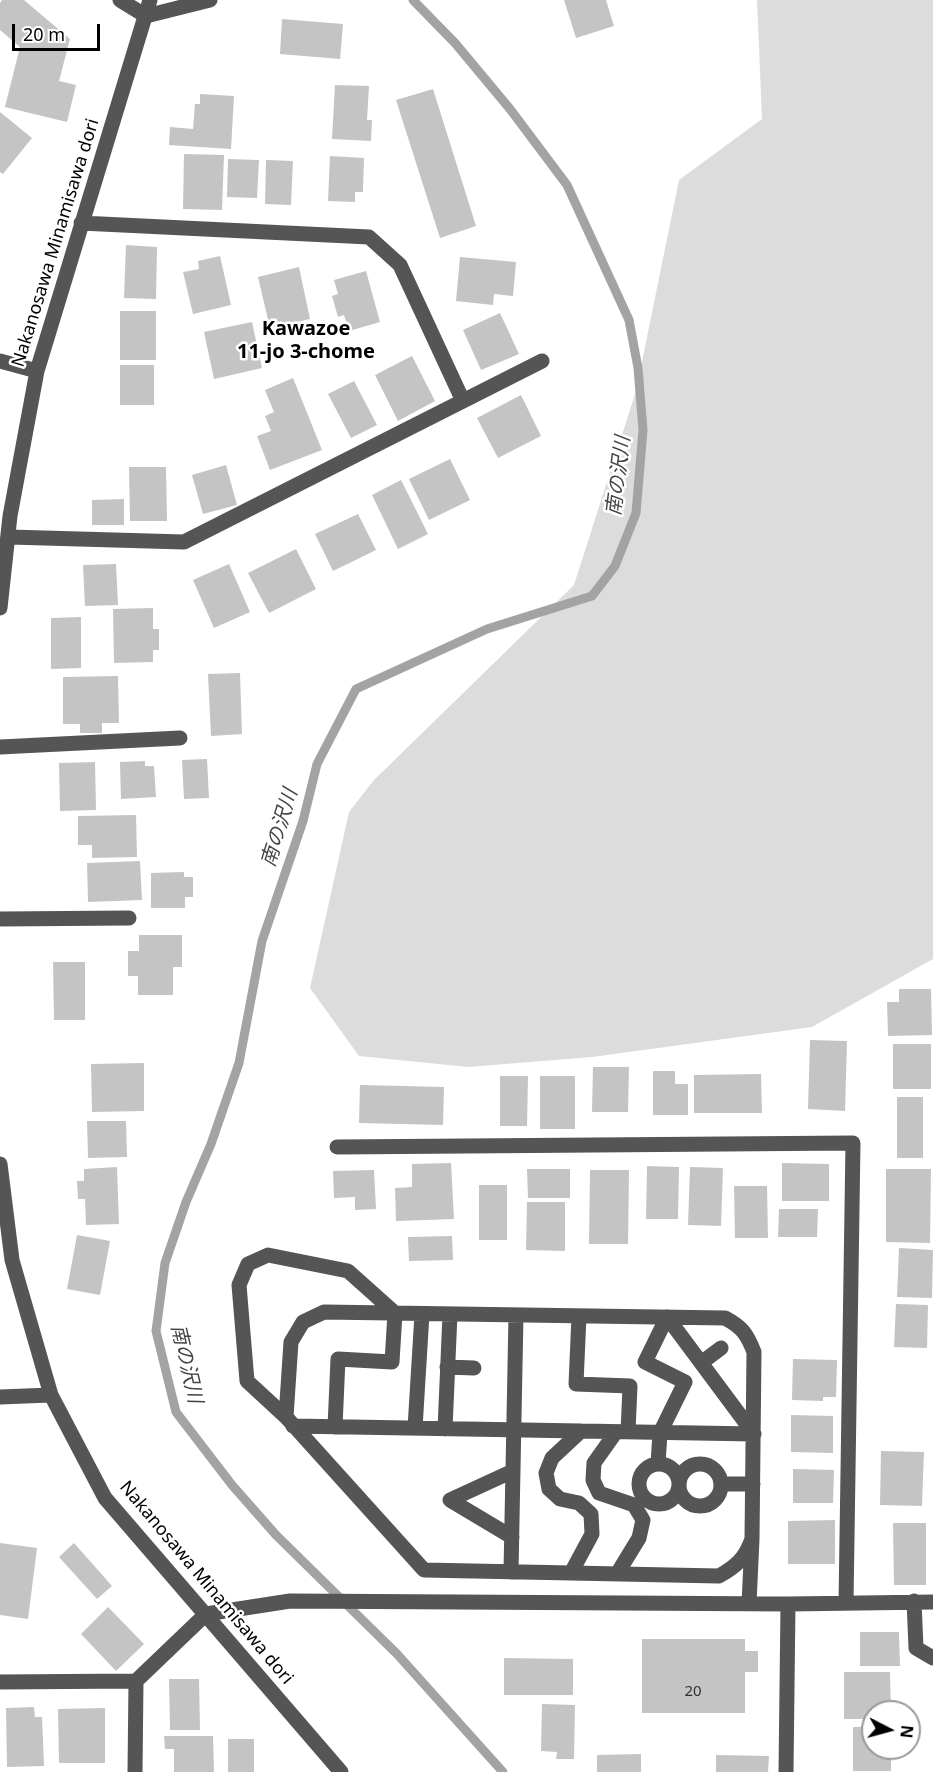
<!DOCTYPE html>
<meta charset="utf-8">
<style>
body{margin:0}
#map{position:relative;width:933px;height:1772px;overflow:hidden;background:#fff;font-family:"Noto Sans",sans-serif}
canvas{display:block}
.north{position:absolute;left:861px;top:1700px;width:60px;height:60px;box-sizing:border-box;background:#fff;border:2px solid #999;border-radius:50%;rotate:96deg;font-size:16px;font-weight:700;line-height:24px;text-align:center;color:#000}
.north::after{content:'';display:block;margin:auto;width:21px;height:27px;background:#000;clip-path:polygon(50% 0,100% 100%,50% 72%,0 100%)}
.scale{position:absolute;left:12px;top:24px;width:88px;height:27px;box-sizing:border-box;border:3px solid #000;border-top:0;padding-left:8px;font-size:18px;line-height:21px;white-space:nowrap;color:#000;-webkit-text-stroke:4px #fff;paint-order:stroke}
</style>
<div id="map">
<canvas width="933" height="1772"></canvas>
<div class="north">N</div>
<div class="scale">20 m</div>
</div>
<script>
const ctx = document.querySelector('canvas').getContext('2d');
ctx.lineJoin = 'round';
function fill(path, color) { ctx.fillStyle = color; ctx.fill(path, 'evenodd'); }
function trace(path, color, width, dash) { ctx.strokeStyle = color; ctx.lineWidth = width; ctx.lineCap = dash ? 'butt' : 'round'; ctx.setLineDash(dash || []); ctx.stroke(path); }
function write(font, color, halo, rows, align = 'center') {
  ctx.font = font + ' "Noto Sans","Noto Sans JP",sans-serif'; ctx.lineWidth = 5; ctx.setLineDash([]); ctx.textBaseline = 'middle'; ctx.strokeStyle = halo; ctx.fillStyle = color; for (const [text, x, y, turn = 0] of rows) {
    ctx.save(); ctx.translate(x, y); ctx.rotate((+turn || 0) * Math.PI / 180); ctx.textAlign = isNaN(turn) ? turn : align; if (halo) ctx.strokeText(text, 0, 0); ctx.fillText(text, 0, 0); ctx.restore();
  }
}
const green = new Path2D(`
 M 757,0 L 933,0 L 933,959 L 812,1027 L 592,1057 L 468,1067 L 359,1056 L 310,988 L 349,812 L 374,780 L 574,585 L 636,391 L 679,180 L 762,119 Z`);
const stream = new Path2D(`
 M 413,0 L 455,43 L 510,109 L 567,185 L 629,320 L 638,368 L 643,430 L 636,513 L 615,566 L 592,596 L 487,629 L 356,689 L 317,764 L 303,821 L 262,941 L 239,1063 L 211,1144 L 186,1202 L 165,1263 L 156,1331 L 176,1412 L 232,1485 L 276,1535 L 397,1654 L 503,1772`);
const building = new Path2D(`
 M 2,0 L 24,0 L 70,39 L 59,81 L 76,85 L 67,122 L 5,107 L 20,47 L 0,30 L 0,3 Z
 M 564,0 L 606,0 L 614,26 L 576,38 Z
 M 282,19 L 343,24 L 340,59 L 280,54 Z
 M 335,85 L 369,86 L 367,120 L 372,120 L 371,141 L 332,139 Z
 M 433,89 L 476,226 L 440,238 L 396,100 Z
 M 200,94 L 234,96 L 231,149 L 169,145 L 170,127 L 193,129 L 195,104 L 200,104 Z
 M 0,112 L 32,138 L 3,174 L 0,172 Z
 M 184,154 L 224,155 L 222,210 L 183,209 Z
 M 330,156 L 364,158 L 363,192 L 355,192 L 355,202 L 328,201 Z
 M 228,159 L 259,160 L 257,198 L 227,197 Z
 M 266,160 L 293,161 L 291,205 L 265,204 Z
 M 126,245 L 157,247 L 156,299 L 124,298 Z
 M 220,256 L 231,305 L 193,314 L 183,272 L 199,269 L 198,261 Z
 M 460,257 L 516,262 L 513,296 L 494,294 L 493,305 L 456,301 Z
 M 299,267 L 310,319 L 270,328 L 258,277 Z
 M 366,271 L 380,322 L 349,331 L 344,315 L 338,317 L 332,296 L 338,294 L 334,280 Z
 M 120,311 L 156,311 L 156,360 L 120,360 Z
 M 500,313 L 519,354 L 481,370 L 463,330 Z
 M 252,322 L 262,368 L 214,379 L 204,332 Z
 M 412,356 L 435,401 L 398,421 L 375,375 Z
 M 120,365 L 154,365 L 154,405 L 120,405 Z
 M 293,378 L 322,450 L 270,470 L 257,436 L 271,431 L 265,416 L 274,412 L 265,390 Z
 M 354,381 L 377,425 L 351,438 L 328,394 Z
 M 521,395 L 541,436 L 498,458 L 477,418 Z
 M 450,459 L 470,500 L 429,520 L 409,479 Z
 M 226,465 L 237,505 L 203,514 L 192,475 Z
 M 129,467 L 166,467 L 167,521 L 130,521 Z
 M 401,480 L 428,534 L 398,549 L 372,495 Z
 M 124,499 L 124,525 L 92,525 L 92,500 Z
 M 358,514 L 376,550 L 333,571 L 315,534 Z
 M 296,549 L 316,589 L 269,613 L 248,573 Z
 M 116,564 L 118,605 L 85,606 L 83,565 Z
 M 229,564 L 250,612 L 214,628 L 193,580 Z
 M 153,608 L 153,629 L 159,629 L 159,650 L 153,650 L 153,662 L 114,663 L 113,609 Z
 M 81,617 L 81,668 L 51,669 L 51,618 Z
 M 240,673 L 242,734 L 211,736 L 208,674 Z
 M 118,676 L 119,723 L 102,723 L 102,733 L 80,733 L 80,724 L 63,724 L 63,677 Z
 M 207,759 L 209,798 L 184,799 L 182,760 Z
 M 145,761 L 145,766 L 154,766 L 156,797 L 121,799 L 120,762 Z
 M 95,762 L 96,810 L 60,811 L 59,763 Z
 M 136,815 L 137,857 L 92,858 L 92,845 L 78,845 L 78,816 Z
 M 140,861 L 142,900 L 88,902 L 87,863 Z
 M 184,872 L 184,877 L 193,877 L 193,897 L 185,897 L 185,908 L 151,908 L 151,873 Z
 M 139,935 L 182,935 L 182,967 L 173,967 L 173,995 L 138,995 L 138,976 L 128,976 L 128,951 L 139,951 Z
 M 53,962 L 85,962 L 85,1020 L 54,1020 Z
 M 899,989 L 931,989 L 932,1035 L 888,1036 L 887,1002 L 899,1002 Z
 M 810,1040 L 847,1041 L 845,1111 L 808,1109 Z
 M 893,1044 L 931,1044 L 931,1089 L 893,1089 Z
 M 144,1063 L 144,1111 L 92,1112 L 91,1064 Z
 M 593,1067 L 629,1067 L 628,1112 L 592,1112 Z
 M 653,1071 L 675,1071 L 675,1084 L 688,1084 L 688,1115 L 653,1115 Z
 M 761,1074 L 762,1113 L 694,1113 L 694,1075 Z
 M 500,1076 L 528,1076 L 527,1126 L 500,1126 Z
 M 540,1076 L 575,1076 L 575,1129 L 540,1129 Z
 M 360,1085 L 444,1087 L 443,1125 L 359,1123 Z
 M 897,1097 L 923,1097 L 923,1158 L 897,1158 Z
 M 87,1121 L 126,1121 L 127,1157 L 88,1158 Z
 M 451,1163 L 454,1219 L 396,1221 L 395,1188 L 412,1187 L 412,1164 Z
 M 782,1163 L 829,1164 L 829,1201 L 782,1201 Z
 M 647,1166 L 679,1167 L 678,1219 L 646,1219 Z
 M 117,1167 L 119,1224 L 86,1225 L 85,1199 L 78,1199 L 77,1181 L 84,1181 L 84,1169 Z
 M 690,1167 L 723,1168 L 721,1226 L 688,1225 Z
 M 527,1169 L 570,1169 L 570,1198 L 528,1198 Z
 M 886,1169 L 931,1169 L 930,1243 L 886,1242 Z
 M 374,1170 L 376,1209 L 355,1210 L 355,1197 L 334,1198 L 333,1171 Z
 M 590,1170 L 629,1170 L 628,1244 L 589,1244 Z
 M 479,1185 L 507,1185 L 507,1240 L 479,1240 Z
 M 734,1186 L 767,1186 L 768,1238 L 735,1238 Z
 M 527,1202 L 565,1202 L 565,1251 L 526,1250 Z
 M 779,1209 L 818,1209 L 817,1237 L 778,1237 Z
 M 77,1235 L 110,1241 L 100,1295 L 67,1289 Z
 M 452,1236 L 453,1260 L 409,1261 L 408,1237 Z
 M 899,1248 L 933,1250 L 932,1298 L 897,1297 Z
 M 896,1304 L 928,1305 L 927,1348 L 894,1347 Z
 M 793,1359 L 837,1360 L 836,1397 L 823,1397 L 823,1401 L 792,1400 Z
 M 791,1415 L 833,1416 L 833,1453 L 791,1452 Z
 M 881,1451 L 924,1452 L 922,1506 L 880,1505 Z
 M 793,1469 L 834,1470 L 833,1503 L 793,1503 Z
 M 835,1520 L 835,1564 L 788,1564 L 788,1521 Z
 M 893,1523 L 926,1523 L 926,1585 L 894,1585 Z
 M 0,1543 L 37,1548 L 28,1619 L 0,1615 Z
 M 74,1543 L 112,1586 L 97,1599 L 59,1557 Z
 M 108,1607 L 144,1644 L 116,1671 L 81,1634 Z
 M 860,1632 L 899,1632 L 900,1666 L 860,1666 Z
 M 642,1639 L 745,1639 L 745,1651 L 758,1651 L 758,1672 L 745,1672 L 745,1713 L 642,1713 Z
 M 504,1658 L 573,1659 L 573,1695 L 504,1695 Z
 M 844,1672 L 890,1672 L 891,1712 L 873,1712 L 873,1719 L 844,1719 Z
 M 169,1679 L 199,1679 L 200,1730 L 170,1730 Z
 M 542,1704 L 575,1705 L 574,1759 L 556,1759 L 557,1752 L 541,1751 Z
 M 34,1707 L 35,1717 L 42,1717 L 44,1766 L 7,1767 L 6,1708 Z
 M 105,1708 L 105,1763 L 59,1763 L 58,1709 Z
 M 853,1727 L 873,1727 L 873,1748 L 891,1748 L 891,1771 L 853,1771 Z
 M 164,1736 L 213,1736 L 214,1772 L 174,1772 L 174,1749 L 165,1749 Z
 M 228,1739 L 254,1739 L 254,1772 L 228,1772 Z
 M 641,1754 L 641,1772 L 597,1772 L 597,1755 Z
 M 716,1755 L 769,1756 L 768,1772 L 716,1772 Z`);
const minor = new Path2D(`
 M 120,0 L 146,16 L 210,0
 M 81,223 L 369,237 L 400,265 L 463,401
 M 0,361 L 37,371
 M 9,537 L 184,542 L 542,361
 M 0,608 L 10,516 L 37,371 L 150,0
 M 0,747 L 180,738
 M 0,919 L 129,918
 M 337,1147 L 853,1143 L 846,1603
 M 0,1164 L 12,1260 L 51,1395 L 105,1498 L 341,1772
 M 579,1316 L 576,1384 L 630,1386 L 628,1432
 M 667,1317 L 754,1434
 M 701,1363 L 721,1348
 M 447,1367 L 474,1368
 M 0,1397 L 51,1395
 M 286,1417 L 247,1381 L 239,1285 L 248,1264 L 268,1255 L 348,1271 L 395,1313 L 392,1362 L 338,1359 L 335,1427
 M 293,1426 L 754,1434
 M 415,1428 L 422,1314
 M 445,1429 L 450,1314
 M 616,1432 L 594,1463 L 593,1480 L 599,1493 L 634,1505 L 643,1520 L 639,1538 L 617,1574
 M 658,1464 L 660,1433 L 685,1382 L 645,1362 L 667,1317
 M639 1484a20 20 0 1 1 40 0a20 20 0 1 1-40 0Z
 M679 1485a21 21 0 1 1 42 0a21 21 0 1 1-42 0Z
 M 721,1484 L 753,1484
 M 512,1537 L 450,1500 L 513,1471
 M 511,1572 L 516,1315
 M 571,1573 L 592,1534 L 591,1514 L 579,1503 L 560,1499 L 549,1489 L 546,1473 L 552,1458 L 581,1431
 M 914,1601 L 916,1648 L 933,1658
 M 749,1604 L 752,1539 L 754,1352 C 747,1334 742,1327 725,1318 L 324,1312 L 303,1322 L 291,1342 L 286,1417 L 424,1570 L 719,1576 C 737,1566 745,1558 752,1539
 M 0,1682 L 136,1681
 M 135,1772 L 136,1681 L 206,1614 L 290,1601 L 788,1604 L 933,1602
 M 786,1772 L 788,1604`);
const numberNames = [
 ["20",693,1692]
];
const streetNames = [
 ["Nakanosawa Minamisawa dori",56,243,-73],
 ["Nakanosawa Minamisawa dori",206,1583,50]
];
const neighbourhoodNames = [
 ["Kawazoe",306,329],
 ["11-jo 3-chome",306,352]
];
const waterNames = [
 ["南の沢川",619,476,-83],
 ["南の沢川",280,828,-73],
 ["南の沢川",186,1364,77]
];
fill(green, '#dcdcdc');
trace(stream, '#a3a3a3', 9);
fill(building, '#c4c4c4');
trace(minor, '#555', 15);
write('15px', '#313131', null, numberNames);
write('18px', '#000', '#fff', streetNames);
write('bold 20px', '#000', '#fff', neighbourhoodNames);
write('italic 20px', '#444', '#fff', waterNames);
</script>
